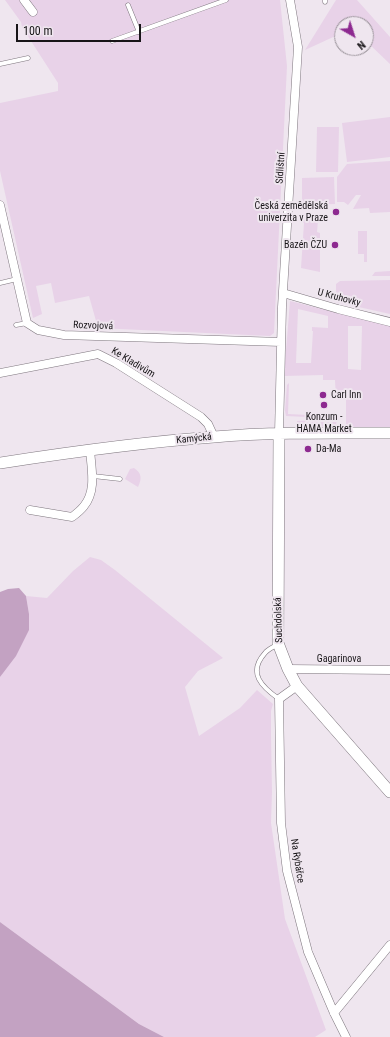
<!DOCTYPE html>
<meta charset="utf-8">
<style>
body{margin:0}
#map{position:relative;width:390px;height:1037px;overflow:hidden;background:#efe6ef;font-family:"Roboto Condensed",sans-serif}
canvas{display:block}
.north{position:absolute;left:334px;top:16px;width:40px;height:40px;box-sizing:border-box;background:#efe6ef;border:1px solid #999299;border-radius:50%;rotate:141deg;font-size:11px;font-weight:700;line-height:16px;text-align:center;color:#181518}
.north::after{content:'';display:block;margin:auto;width:14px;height:18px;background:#8d2990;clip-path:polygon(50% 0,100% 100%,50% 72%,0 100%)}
.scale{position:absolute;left:16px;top:24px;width:125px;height:18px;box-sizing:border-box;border:2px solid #181518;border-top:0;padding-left:5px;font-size:12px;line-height:14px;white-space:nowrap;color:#181518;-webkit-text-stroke:3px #efe6ef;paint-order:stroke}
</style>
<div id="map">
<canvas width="390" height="1037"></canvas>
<div class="north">N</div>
<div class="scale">100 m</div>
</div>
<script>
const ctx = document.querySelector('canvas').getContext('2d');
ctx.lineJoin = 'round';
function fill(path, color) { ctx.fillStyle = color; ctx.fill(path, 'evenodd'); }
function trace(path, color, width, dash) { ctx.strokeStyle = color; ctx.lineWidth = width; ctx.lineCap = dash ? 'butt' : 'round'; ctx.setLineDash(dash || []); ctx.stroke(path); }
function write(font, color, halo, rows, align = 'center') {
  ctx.font = font + ' "Roboto Condensed",sans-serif'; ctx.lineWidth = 4; ctx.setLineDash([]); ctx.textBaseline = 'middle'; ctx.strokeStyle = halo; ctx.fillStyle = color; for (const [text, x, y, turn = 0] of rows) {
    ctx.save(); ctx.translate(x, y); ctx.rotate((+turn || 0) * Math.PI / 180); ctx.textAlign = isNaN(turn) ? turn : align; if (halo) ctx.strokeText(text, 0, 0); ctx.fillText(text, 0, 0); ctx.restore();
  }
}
const green = new Path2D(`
 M 5,0 L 280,0 L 287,66 L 274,333 L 270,336 L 98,328 L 89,296 L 55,303 L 51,283 L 36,286 L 42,314 L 33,318 L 0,171 L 0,103 L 58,91 L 58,83 L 22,27 L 21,22 Z
 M 336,0 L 357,0 L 390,37 L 390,64 L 366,41 L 366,24 L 342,24 L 342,33 L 305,50 Z
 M 390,117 L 390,157 L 347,162 L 342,123 Z
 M 317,127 L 339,127 L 338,172 L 316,172 Z
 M 390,161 L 390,212 L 370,213 L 369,208 L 353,209 L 361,195 L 356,195 L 348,205 L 344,202 L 337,202 L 337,177 L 347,164 Z
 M 334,177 L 335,204 L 302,205 L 302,178 Z
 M 301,220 L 318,220 L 317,232 L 320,233 L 320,272 L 301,268 L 304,223 Z
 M 358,231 L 367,231 L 367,262 L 364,262 L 364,254 L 358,254 Z
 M 390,271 L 390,276 L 372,276 L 375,272 Z
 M 390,280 L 390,314 L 336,302 L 336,284 L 340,281 Z
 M 290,301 L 390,326 L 390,430 L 346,430 L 346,400 L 336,399 L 335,380 L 323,380 L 323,375 L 284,376 ZM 298,309 L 328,316 L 328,328 L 312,327 L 312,331 L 313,331 L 311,363 L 296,363 ZM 348,326 L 362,326 L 361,370 L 348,369 Z
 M 289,383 L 288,414 L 308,415 L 307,417 L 286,416 L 285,411 L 287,385 Z
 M 337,419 L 336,425 L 333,428 L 298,427 L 297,421 Z
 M 134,468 C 142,473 142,479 138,487 L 125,479 L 130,469 Z
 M 90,557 L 101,560 L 115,570 L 223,658 L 198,671 L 185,687 L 199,736 L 240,708 L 257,690 L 273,704 L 271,711 L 271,735 L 272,792 L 271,823 L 285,919 L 326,1030 L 315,1037 L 164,1037 L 139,1024 L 0,922 L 0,677 L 29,614 L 26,596 L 47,598 L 73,571 Z`);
const forest = new Path2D(`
 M 19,588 L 26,596 L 29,614 L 29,630 L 16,656 L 0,677 L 0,592 L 8,589 Z
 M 0,922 L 139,1024 L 164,1037 L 0,1037 Z`);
const lane = new Path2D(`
 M 325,0 L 325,2
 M 128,5 L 139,32
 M 112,41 L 226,0
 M 0,64 L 28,58
 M 0,283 L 17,279
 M 16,325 L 27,323
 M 93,476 L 120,479
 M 278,644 C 274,647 268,649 265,653 C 247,673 262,687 279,699`);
const street = new Path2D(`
 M 24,0 L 33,12
 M 0,205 L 27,323 L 38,330 L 64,335 L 281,342
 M 283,293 L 338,309 L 390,322
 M 0,373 L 98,354 L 116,363 L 201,417 L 208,424 L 214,437
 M 279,433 L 282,307 L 298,47 L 290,0
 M 30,510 L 72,517 C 76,514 81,510 84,506 C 97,490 91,468 90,449
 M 288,669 L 390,670
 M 297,686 L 279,699 L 281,823 L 287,871 L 308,952 L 334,1013 L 346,1037
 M 334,1013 L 390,945`);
const secondary = new Path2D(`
 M 279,433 L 278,643 L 288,669 L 297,686 L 390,792
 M 0,463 C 71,452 142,442 214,437 C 273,432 331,433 390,433`);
const markers = [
 [336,212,4,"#8d2990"],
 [335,245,4,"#8d2990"],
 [323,395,4,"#8d2990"],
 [324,405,4,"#8d2990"],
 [308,449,4,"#8d2990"]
];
const streetNames = [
 ["Sídlištní",281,168,-86],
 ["U Kruhovky",339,298,15],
 ["Rozvojová",93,326,2],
 ["Ke Kladivům",133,363,31],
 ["Kamýcká",194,439,-6],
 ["Suchdolská",279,620,-92],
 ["Gagarinova",339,659],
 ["Na Rybářce",297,861,81]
];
const poiNames = [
 ["Česká zemědělská",328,206],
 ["univerzita v Praze",328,218],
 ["Bazén ČZU",327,245],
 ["Carl Inn",331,395,"left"],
 ["Konzum -",324,417,"center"],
 ["HAMA Market",324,429,"center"],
 ["Da-Ma",316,449,"left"]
];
fill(green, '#e8d2e8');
fill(forest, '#c3a2c2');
trace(lane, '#7e767e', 5);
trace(street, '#7e767e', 9);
trace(secondary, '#7e767e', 12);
trace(lane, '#fff', 4);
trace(street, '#fff', 8);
trace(secondary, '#fff', 11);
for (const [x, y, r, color] of markers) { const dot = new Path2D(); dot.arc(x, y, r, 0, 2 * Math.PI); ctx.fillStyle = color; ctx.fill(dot); trace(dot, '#efe6ef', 1.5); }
write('10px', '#181518', '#efe6ef', streetNames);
write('10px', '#181518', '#efe6ef', poiNames, 'right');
</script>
